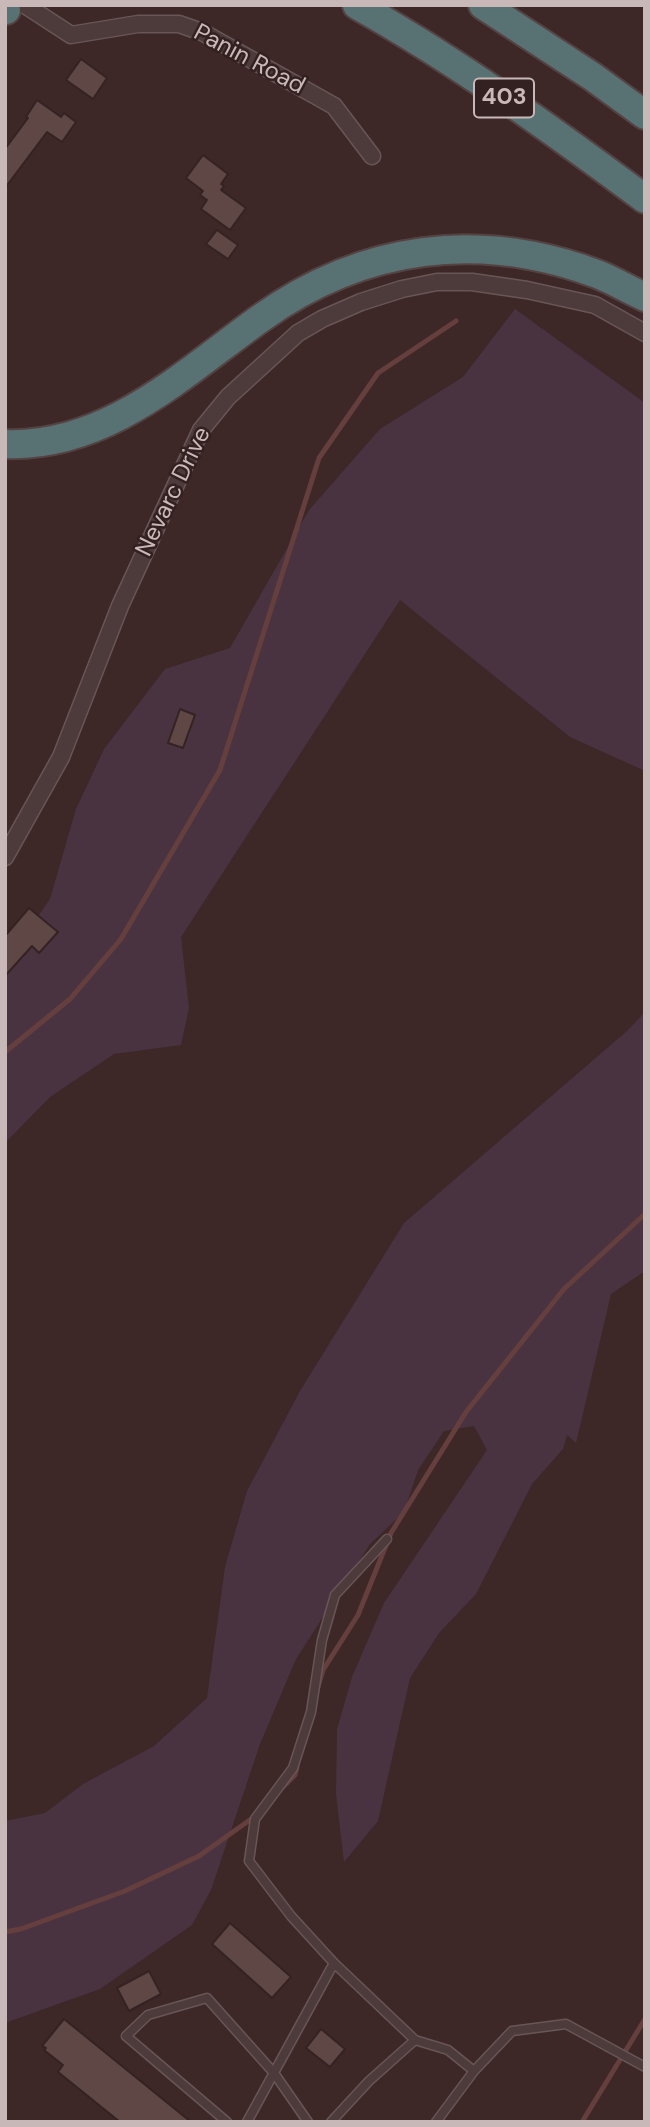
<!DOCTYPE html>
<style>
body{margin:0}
#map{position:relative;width:650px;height:2127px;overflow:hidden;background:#3d2727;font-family:"DM Sans",sans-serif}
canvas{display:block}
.frame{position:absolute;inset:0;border:7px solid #c8b8b7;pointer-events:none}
</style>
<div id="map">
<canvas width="650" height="2127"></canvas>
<div class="frame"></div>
</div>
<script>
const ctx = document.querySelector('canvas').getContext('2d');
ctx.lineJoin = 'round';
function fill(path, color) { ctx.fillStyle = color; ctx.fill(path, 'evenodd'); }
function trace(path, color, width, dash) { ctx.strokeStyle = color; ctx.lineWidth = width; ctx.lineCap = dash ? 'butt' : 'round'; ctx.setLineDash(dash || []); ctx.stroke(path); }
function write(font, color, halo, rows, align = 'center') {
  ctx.font = font + ' "DM Sans",sans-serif'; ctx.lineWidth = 5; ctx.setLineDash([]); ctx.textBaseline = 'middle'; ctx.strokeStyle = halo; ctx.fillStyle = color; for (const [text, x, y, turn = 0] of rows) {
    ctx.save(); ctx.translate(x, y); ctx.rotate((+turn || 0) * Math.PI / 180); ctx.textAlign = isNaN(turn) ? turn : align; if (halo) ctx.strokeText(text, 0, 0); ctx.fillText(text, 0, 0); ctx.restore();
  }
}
const green = new Path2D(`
 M 515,309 L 645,403 L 645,771 L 570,737 L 400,600 L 181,937 L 189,1008 L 181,1045 L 114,1054 L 50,1097 L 5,1143 L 5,963 L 50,899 L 76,809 L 104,749 L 165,669 L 230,648 L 309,510 L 380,429 L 463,377 Z
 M 645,1012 L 645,1271 L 611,1294 L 576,1443 L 567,1435 L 563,1449 L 532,1484 L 476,1594 L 439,1633 L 410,1678 L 378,1821 L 344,1862 L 336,1794 L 337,1729 L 352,1677 L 384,1603 L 487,1450 L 474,1426 L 444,1431 L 418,1470 L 404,1512 L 370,1544 L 296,1659 L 260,1744 L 211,1890 L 192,1925 L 100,1989 L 5,2023 L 5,1821 L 45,1813 L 83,1784 L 154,1746 L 207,1698 L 225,1567 L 247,1491 L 300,1391 L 404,1223 L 627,1031 Z`);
const stream = new Path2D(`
 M 5,1052 L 70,999 L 121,939 L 220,770 L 319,458 L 378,373 L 456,321
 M 318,1687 L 323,1670 L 358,1615 L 391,1533 L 466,1412 L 564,1289 L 645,1214
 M 283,1787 L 295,1775 L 297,1767
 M 5,1932 L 21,1929 L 125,1891 L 199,1856 L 254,1817
 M 582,2122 L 645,2019`);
const building = new Path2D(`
 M 81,59 L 107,78 L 93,99 L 66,80 Z
 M 37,100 L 61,117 L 64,113 L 76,122 L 62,142 L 47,132 L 5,188 L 5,149 L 28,118 L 26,117 Z
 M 203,155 L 228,174 L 221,184 L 224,186 L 221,190 L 246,208 L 230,230 L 201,209 L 207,200 L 200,195 L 203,191 L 186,178 Z
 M 217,230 L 238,245 L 228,259 L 206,244 Z
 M 180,709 L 195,715 L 183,748 L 168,743 Z
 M 29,908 L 58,932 L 39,953 L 32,946 L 5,976 L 5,936 Z
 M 230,1923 L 291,1977 L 272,1998 L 212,1944 Z
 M 149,1971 L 161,1994 L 129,2011 L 117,1988 Z
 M 64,2019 L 191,2122 L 120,2122 L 58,2072 L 63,2065 L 44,2050 L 46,2048 L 42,2046 Z
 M 321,2029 L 345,2049 L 330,2067 L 306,2048 Z`);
const lane = new Path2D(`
 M 334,1963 L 291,1916 L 249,1861 L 255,1819 L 293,1768 L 311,1712 L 322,1640 L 335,1595 L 387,1539
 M 474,2071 L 512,2031 L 566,2024 L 645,2067
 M 227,2122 L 126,2036 L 148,2015 L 207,1998 L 274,2073 L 308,2122
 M 247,2122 L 334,1963 L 415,2040 L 448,2050 L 474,2071 L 436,2122
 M 331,2122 L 369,2081 L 415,2040`);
const street = new Path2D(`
 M 25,5 L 71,35 L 138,24 L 179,24 L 202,32 L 334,106 L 372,156
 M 5,857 L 61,757 L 120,606 L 201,430 L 228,397 L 298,333 L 322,319 L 361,302 L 402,289 L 437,282 L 472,282 L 527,290 L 595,305 L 645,333`);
const highway = new Path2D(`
 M 357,5 C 458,62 552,130 645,199
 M 483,5 L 593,77 L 645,115
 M 5,9 L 6,10
 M 5,444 C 107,448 184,373 261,318 C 363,245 479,230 597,274 C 613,280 629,290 645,297`);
const shields = [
 [504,98,60]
];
const shieldNames = [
 ["403",504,98]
];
const streetNames = [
 ["Panin Road",249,60,28],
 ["Nevarc Drive",174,492,-64]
];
fill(green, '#493340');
trace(stream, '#653f3e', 5);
fill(building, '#5f4746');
trace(building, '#352222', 2);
trace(lane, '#685656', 11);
trace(street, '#685656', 19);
trace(highway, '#554343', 32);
trace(lane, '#4d3b3b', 8);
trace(street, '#4d3b3b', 16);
trace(highway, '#587173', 28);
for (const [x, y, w] of shields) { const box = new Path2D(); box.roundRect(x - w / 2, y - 19.5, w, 39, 5); ctx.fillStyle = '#332020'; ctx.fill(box); trace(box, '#c8b8b7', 2); }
write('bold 23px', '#c8b8b7', null, shieldNames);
write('24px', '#c8b8b7', '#332020', streetNames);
</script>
